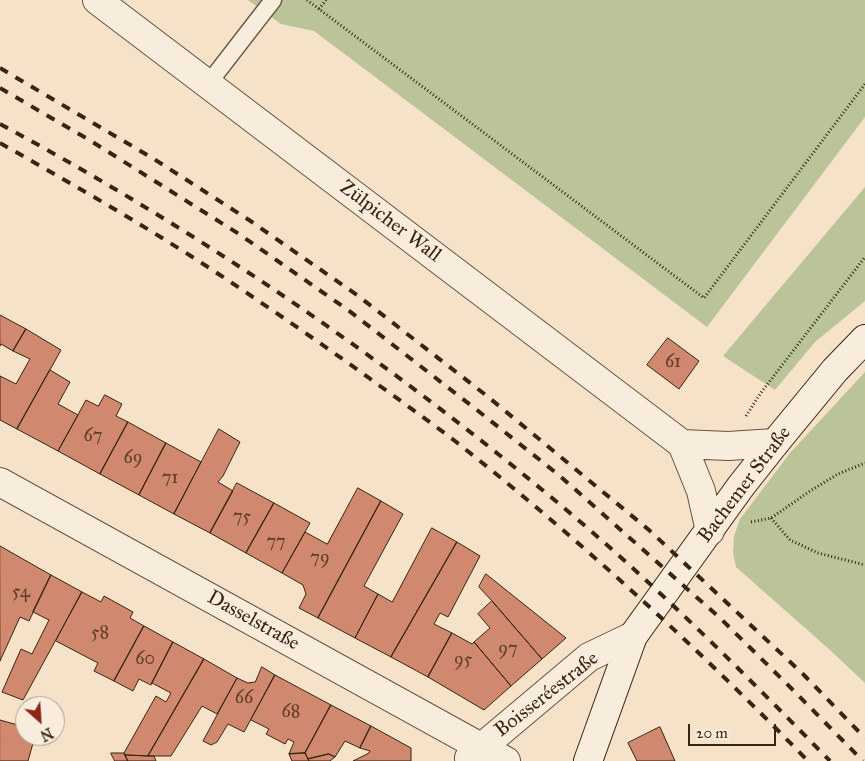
<!DOCTYPE html>
<meta charset="utf-8">
<style>
body{margin:0}
#map{position:relative;width:865px;height:761px;overflow:hidden;background:#f5e2c9;font-family:"IM FELL Great Primer",serif}
canvas{display:block}
.north{position:absolute;left:15px;top:696px;width:50px;height:50px;box-sizing:border-box;background:#f8ecdc;border:1px solid #ab9c8a;border-radius:50%;rotate:154deg;font-size:14px;font-weight:700;line-height:20px;text-align:center;color:#372510}
.north::after{content:'';display:block;margin:auto;width:18px;height:22px;background:#8f2418;clip-path:polygon(50% 0,100% 100%,50% 72%,0 100%)}
.scale{position:absolute;left:688px;top:724px;width:88px;height:22px;box-sizing:border-box;border:2px solid #372510;border-top:0;padding-left:6px;font-size:15px;line-height:18px;white-space:nowrap;color:#372510;-webkit-text-stroke:4px #f8ecdc;paint-order:stroke}
</style>
<div id="map">
<canvas width="865" height="761"></canvas>
<div class="north">N</div>
<div class="scale">20 m</div>
</div>
<script>
const ctx = document.querySelector('canvas').getContext('2d');
ctx.lineJoin = 'round';
function fill(path, color) { ctx.fillStyle = color; ctx.fill(path, 'evenodd'); }
function trace(path, color, width, dash) { ctx.strokeStyle = color; ctx.lineWidth = width; ctx.lineCap = dash ? 'butt' : 'round'; ctx.setLineDash(dash || []); ctx.stroke(path); }
function write(font, color, halo, rows, align = 'center') {
  ctx.font = font + ' "IM FELL Great Primer",serif'; ctx.lineWidth = 5; ctx.setLineDash([]); ctx.textBaseline = 'middle'; ctx.strokeStyle = halo; ctx.fillStyle = color; for (const [text, x, y, turn = 0] of rows) {
    ctx.save(); ctx.translate(x, y); ctx.rotate((+turn || 0) * Math.PI / 180); ctx.textAlign = isNaN(turn) ? turn : align; if (halo) ctx.strokeText(text, 0, 0); ctx.fillText(text, 0, 0); ctx.restore();
  }
}
const green = new Path2D(`
 M 248,0 L 865,0 L 865,117 L 707,327 L 314,31 L 281,24 Z
 M 865,187 L 865,301 L 815,342 L 775,390 L 723,356 Z
 M 865,372 L 865,683 L 830,650 L 736,567 L 733,553 L 734,536 L 740,519 L 790,453 Z`);
const building = new Path2D(`
 M 0,315 L 26,329 L 13,351 L 1,344 L 0,346 Z
 M 26,329 L 61,350 L 17,429 L 0,420 L 0,376 L 16,384 L 30,359 L 13,351 Z
 M 668,338 L 699,361 L 679,389 L 647,365 Z
 M 50,370 L 70,382 L 58,404 L 78,415 L 58,451 L 17,429 Z
 M 105,395 L 122,404 L 116,416 L 128,422 L 100,474 L 58,451 L 86,400 L 98,406 Z
 M 128,422 L 166,443 L 139,495 L 100,474 Z
 M 219,429 L 240,442 L 223,476 L 218,482 L 233,491 L 210,533 L 174,514 Z
 M 166,443 L 201,462 L 174,514 L 139,495 Z
 M 237,483 L 274,503 L 246,553 L 210,533 Z
 M 358,488 L 381,501 L 318,618 L 299,608 L 306,594 L 303,585 L 282,573 L 305,532 L 327,544 Z
 M 381,501 L 403,514 L 364,586 L 378,594 L 355,638 L 318,618 Z
 M 274,503 L 310,523 L 282,573 L 246,553 Z
 M 432,528 L 457,542 L 391,657 L 355,638 L 378,594 L 392,602 Z
 M 457,542 L 480,556 L 448,617 L 440,613 L 434,624 L 452,633 L 428,677 L 391,657 Z
 M 0,546 L 51,575 L 29,621 L 20,617 L 0,661 Z
 M 486,574 L 566,638 L 542,659 L 492,601 L 479,587 Z
 M 51,575 L 82,592 L 23,700 L 2,692 L 21,649 L 32,654 L 49,620 L 33,612 Z
 M 82,592 L 101,602 L 104,596 L 133,612 L 130,618 L 144,626 L 114,681 L 94,671 L 98,663 L 56,641 Z
 M 492,601 L 542,659 L 511,686 L 474,642 L 490,628 L 478,614 Z
 M 144,626 L 173,642 L 151,685 L 139,679 L 133,691 L 114,681 Z
 M 452,633 L 472,644 L 474,642 L 511,686 L 484,710 L 428,677 Z
 M 173,642 L 204,659 L 148,756 L 125,755 L 124,753 L 156,696 L 166,702 L 171,693 L 152,683 Z
 M 204,659 L 237,678 L 217,714 L 202,706 L 171,756 L 148,756 Z
 M 262,667 L 275,675 L 244,732 L 228,724 L 217,742 L 211,745 L 203,741 L 237,678 L 248,683 L 255,682 Z
 M 275,675 L 331,705 L 305,753 L 289,754 L 294,742 L 288,739 L 285,744 L 266,734 L 269,729 L 251,720 Z
 M 331,705 L 371,726 L 360,748 L 345,741 L 335,757 L 329,754 L 308,759 L 305,753 Z
 M 0,720 L 25,727 L 25,736 L 35,736 L 28,761 L 0,761 Z
 M 371,726 L 411,748 L 411,761 L 353,761 L 369,753 L 370,751 L 360,748 Z
 M 660,727 L 675,761 L 637,761 L 628,743 Z
 M 111,753 L 124,753 L 128,761 L 115,761 Z
 M 305,753 L 309,761 L 292,761 L 289,754 Z
 M 329,754 L 335,757 L 330,761 L 309,761 L 308,759 Z
 M 125,755 L 154,756 L 156,761 L 128,761 Z`);
const path = new Path2D(`
 M 307,0 L 704,298 L 865,84
 M 319,9 L 326,0
 M 746,416 L 760,394 L 865,257
 M 771,518 L 790,540 L 818,553 L 865,565
 M 751,522 L 771,518 L 810,491 L 838,474 L 865,463`);
const service = new Path2D(`
 M 208,84 L 273,0`);
const minor = new Path2D(`
 M 97,0 L 682,444 L 701,491 L 710,531
 M 682,444 L 728,446 L 775,443
 M 0,482 L 506,761
 M 469,758 L 589,657 L 633,636`);
const secondary = new Path2D(`
 M 588,761 L 633,636 L 741,486 L 775,443 L 835,370 L 865,339`);
const rail = new Path2D(`
 M 0,68 L 154,159 L 249,220 L 357,295 L 487,396 L 649,530 L 803,674 L 865,738
 M 0,88 L 91,141 L 239,234 L 348,310 L 477,410 L 560,476 L 720,618 L 791,688 L 863,761
 M 0,124 C 193,228 377,353 546,493 C 647,576 739,668 830,761
 M 0,143 C 74,185 149,228 220,275 C 274,311 328,348 380,386 C 405,404 430,422 455,441 C 579,539 697,647 808,761`);
const numberNames = [
 ["61",673,363],
 ["67",93,437],
 ["69",133,459],
 ["71",170,479],
 ["75",242,518],
 ["77",276,543],
 ["79",320,559],
 ["54",21,593],
 ["58",100,634],
 ["97",508,650],
 ["60",145,660],
 ["95",463,661],
 ["66",244,699],
 ["68",291,713]
];
const streetNames = [
 ["Zülpicher Wall",390,222,37],
 ["Bachemer Straße",745,485,-53],
 ["Dasselstraße",253,621,29],
 ["Boisseréestraße",547,695,-38]
];
fill(green, '#bbc398');
fill(building, '#d0886e');
trace(building, '#372510', 1);
trace(service, '#66543e', 19);
trace(minor, '#66543e', 30);
trace(secondary, '#372510', 30);
trace(path, '#372510', 3, [1, 2.5]);
trace(service, '#f8ecdc', 16);
trace(minor, '#f8ecdc', 28);
trace(secondary, '#f8ecdc', 28);
trace(rail, '#372510', 4, [9, 9]);
write('18px', '#5d3e28', null, numberNames);
write('20px', '#372510', '#f8ecdc', streetNames);
</script>
